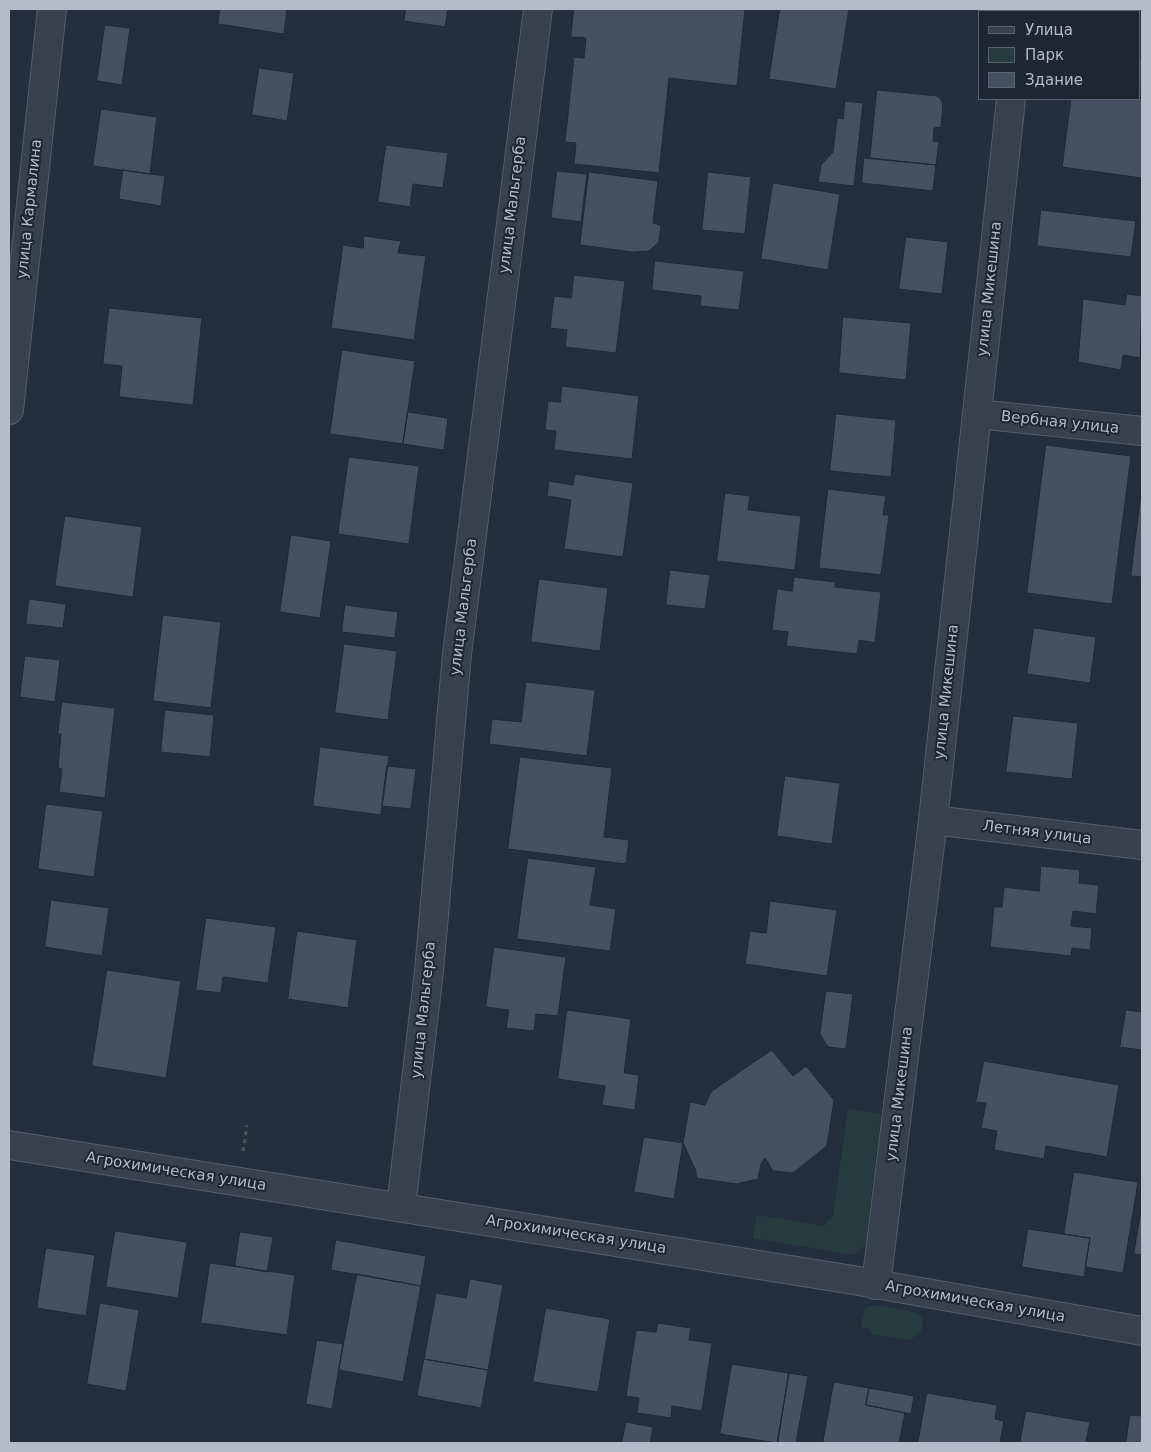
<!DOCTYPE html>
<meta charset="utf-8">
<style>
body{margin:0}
#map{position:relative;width:1151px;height:1452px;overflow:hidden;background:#242f3e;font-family:"DejaVu Sans",sans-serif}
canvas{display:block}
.frame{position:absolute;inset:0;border:10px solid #b4bcc9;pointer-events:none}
.legend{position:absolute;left:978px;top:10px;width:162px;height:90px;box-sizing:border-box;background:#1d2633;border:1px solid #59626f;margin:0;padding:6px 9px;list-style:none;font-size:15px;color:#b4bcc9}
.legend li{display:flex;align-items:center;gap:10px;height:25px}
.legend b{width:25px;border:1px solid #59626f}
</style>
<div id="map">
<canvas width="1151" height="1452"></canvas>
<div class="frame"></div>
<ul class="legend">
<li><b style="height:6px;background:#38414e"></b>Улица</li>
<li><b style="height:14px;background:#263c3f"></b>Парк</li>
<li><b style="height:14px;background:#455162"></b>Здание</li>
</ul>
</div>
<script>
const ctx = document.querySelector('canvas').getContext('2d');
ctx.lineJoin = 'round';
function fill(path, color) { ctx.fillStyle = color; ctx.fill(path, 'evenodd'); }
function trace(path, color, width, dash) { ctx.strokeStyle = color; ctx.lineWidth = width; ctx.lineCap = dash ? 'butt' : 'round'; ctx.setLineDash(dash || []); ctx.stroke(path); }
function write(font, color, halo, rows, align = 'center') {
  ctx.font = font + ' "DejaVu Sans",sans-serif'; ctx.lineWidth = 4; ctx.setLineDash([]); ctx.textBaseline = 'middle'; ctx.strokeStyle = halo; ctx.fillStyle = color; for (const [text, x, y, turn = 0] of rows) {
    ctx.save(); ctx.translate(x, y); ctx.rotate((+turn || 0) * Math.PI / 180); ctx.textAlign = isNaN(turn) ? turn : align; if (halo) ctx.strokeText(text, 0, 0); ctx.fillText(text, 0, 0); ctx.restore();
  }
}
const green = new Path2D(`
 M 848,1109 L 881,1114 L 865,1245 L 854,1255 L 753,1238 L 757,1215 L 824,1226 L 833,1215 Z
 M 875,1305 L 918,1313 L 923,1318 L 921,1331 L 910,1340 L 871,1334 L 871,1329 L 861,1327 L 865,1308 Z`);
const building = new Path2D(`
 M 220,9 L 287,9 L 284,34 L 218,24 Z
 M 406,9 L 448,9 L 445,27 L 404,21 Z
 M 574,9 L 745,9 L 737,86 L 669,78 L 659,173 L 574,164 L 576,143 L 565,142 L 574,57 L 584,58 L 586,38 L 571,37 Z
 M 780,9 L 849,9 L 836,89 L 769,79 Z
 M 105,25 L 130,28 L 122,85 L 97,81 Z
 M 1140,58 L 1142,59 L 1142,178 L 1062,167 L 1071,99 L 1140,99 Z
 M 259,68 L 294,73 L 287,121 L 252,115 Z
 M 877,90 L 938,96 L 943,103 L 941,127 L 934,128 L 933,141 L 939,142 L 936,165 L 870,158 Z
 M 845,101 L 863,103 L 854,186 L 818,182 L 821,165 L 833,152 L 837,118 L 843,119 Z
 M 101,109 L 157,117 L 150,174 L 93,166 Z
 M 386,145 L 448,153 L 443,188 L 413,184 L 410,207 L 378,202 Z
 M 864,158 L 936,165 L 933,191 L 862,183 Z
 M 123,170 L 165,176 L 161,206 L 119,199 Z
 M 557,171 L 587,174 L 581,222 L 551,218 Z
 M 589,172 L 658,181 L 653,223 L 661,225 L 659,242 L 649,251 L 632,252 L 580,245 Z
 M 708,172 L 751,177 L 745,234 L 702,230 Z
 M 773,183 L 840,194 L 828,270 L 761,259 Z
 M 1041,210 L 1136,221 L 1131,257 L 1037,246 Z
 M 364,236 L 401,241 L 398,253 L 426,256 L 414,340 L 331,328 L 343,245 L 363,248 Z
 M 906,237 L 948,242 L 942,294 L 899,289 Z
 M 655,261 L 744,271 L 739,310 L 700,306 L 701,296 L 652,290 Z
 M 574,275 L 625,281 L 616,353 L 565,347 L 567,330 L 550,328 L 554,296 L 571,298 Z
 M 1127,294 L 1142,296 L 1140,358 L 1123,355 L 1121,370 L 1078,362 L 1083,299 L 1125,305 Z
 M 109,308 L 202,318 L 193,405 L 119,397 L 122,366 L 103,364 Z
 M 843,317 L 911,323 L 906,380 L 839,373 Z
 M 342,350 L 415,361 L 403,444 L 330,434 Z
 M 562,386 L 639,396 L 632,459 L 554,450 L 556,431 L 545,430 L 548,401 L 560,402 Z
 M 408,412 L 448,418 L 444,450 L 403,444 Z
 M 836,414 L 896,420 L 891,477 L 830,471 Z
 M 1046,445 L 1131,456 L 1112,604 L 1027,593 Z
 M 349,457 L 419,466 L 409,544 L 338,534 Z
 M 575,474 L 633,483 L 623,557 L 564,549 L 571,500 L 547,496 L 549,481 L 573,485 Z
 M 828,489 L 886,496 L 883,515 L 889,515 L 881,575 L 819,568 Z
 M 725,493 L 750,496 L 748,510 L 801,516 L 795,570 L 717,561 Z
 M 1141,495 L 1142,495 L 1142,577 L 1131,576 Z
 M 65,516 L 142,527 L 133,597 L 55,586 Z
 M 291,535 L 331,541 L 320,618 L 280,612 Z
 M 670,570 L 710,575 L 705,609 L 666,605 Z
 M 794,577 L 835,582 L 835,587 L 881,592 L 875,643 L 859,640 L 857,654 L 786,646 L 788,632 L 772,630 L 777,589 L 792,591 Z
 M 539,579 L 608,588 L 600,651 L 531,642 Z
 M 29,599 L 66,604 L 63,628 L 26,624 Z
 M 345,605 L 398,612 L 395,638 L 342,632 Z
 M 163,615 L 221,622 L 211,708 L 153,701 Z
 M 1034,628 L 1096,637 L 1090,683 L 1027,674 Z
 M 344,644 L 397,651 L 388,720 L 335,713 Z
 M 25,656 L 60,660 L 55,702 L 20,697 Z
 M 526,682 L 595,690 L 587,756 L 489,744 L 492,719 L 521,722 Z
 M 62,702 L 115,708 L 105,798 L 59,792 L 62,769 L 58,768 L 61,734 L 58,734 Z
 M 165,710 L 214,715 L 210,757 L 161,752 Z
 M 1013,716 L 1078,723 L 1072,779 L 1006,772 Z
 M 320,747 L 389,756 L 381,815 L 313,806 Z
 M 520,757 L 612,768 L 604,837 L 629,840 L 626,864 L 508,849 Z
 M 387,766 L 416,769 L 411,809 L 382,806 Z
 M 785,776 L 840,783 L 832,844 L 777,836 Z
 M 46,804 L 103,811 L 94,877 L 38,869 Z
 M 528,858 L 596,867 L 590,905 L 616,909 L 610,951 L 517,939 Z
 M 1041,866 L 1080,870 L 1079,883 L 1099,885 L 1096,914 L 1073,911 L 1071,926 L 1092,928 L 1090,950 L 1072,948 L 1071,956 L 990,947 L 994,907 L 1002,907 L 1004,887 L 1039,891 Z
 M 51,900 L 109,908 L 102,956 L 45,947 Z
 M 770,901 L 837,910 L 827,976 L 745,964 L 750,931 L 766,933 Z
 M 206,918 L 276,927 L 268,983 L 223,977 L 221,993 L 196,990 Z
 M 297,931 L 357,940 L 348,1008 L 288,999 Z
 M 494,947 L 566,957 L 558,1016 L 536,1014 L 534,1031 L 506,1028 L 509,1010 L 486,1007 Z
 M 107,970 L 181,981 L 166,1078 L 92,1066 Z
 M 826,991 L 853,994 L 846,1049 L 828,1047 L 820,1034 Z
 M 567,1010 L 631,1019 L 624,1073 L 639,1075 L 635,1110 L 602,1105 L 605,1086 L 558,1079 Z
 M 1126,1010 L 1142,1012 L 1142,1050 L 1120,1047 Z
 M 772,1050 L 793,1076 L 806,1066 L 834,1100 L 827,1146 L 793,1173 L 773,1171 L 765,1158 L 761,1164 L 758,1179 L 737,1184 L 696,1178 L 696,1171 L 683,1143 L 690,1102 L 705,1105 L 711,1092 Z
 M 984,1061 L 1119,1085 L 1107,1157 L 1046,1146 L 1044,1159 L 994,1150 L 997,1131 L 981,1128 L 986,1103 L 976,1102 Z
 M 644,1137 L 683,1143 L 674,1199 L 634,1192 Z
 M 1074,1172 L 1138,1182 L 1123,1273 L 1085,1267 L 1090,1238 L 1064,1234 Z
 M 1142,1204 L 1142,1255 L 1134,1254 Z
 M 1028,1229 L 1090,1238 L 1084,1277 L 1022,1267 Z
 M 115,1231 L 187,1242 L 178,1298 L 106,1287 Z
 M 240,1232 L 273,1237 L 267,1272 L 235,1266 Z
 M 336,1240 L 426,1256 L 421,1286 L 331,1270 Z
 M 46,1248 L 95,1255 L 86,1316 L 37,1308 Z
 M 210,1263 L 295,1275 L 287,1335 L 201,1323 Z
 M 357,1274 L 421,1286 L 403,1382 L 339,1370 Z
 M 470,1279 L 503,1285 L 488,1370 L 424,1359 L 436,1293 L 466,1298 Z
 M 100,1303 L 139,1310 L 126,1391 L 87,1384 Z
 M 546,1308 L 610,1319 L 598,1392 L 533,1382 Z
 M 658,1323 L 691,1328 L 689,1340 L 712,1343 L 702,1411 L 672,1406 L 671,1418 L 637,1413 L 639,1398 L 626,1396 L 636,1330 L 656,1332 Z
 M 317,1340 L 343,1344 L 332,1409 L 306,1404 Z
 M 424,1359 L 488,1370 L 481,1408 L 417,1396 Z
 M 732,1364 L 789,1373 L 777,1443 L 720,1434 Z
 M 789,1373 L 808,1376 L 796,1443 L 778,1443 Z
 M 834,1382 L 869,1388 L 866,1405 L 905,1413 L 899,1443 L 823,1443 Z
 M 869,1388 L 914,1396 L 911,1414 L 866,1405 Z
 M 927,1393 L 997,1405 L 995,1419 L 1004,1421 L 1000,1443 L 918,1443 Z
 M 1026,1411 L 1090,1422 L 1086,1441 L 1098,1443 L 1020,1443 Z
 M 1130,1415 L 1142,1416 L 1142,1443 L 1126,1443 Z
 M 626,1422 L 653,1427 L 650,1443 L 622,1443 Z`);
const path = new Path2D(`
 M 243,1151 L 247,1125`);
const minor = new Path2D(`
 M 1020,11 L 1020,9
 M 9,410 L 52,9
 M 977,414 L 1142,431
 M 933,820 L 1142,845
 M 9,1145 L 853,1280 L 1142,1331
 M 401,1207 L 429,971 L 457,654 L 538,9
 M 876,1285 L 933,820 L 1011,99`);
const streetNames = [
 ["улица Мальгерба",513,205,-83],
 ["улица Кармалина",30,209,-84],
 ["улица Микешина",990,289,-84],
 ["Вербная улица",1060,423,6],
 ["улица Мальгерба",464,607,-83],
 ["улица Микешина",947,692,-84],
 ["Летняя улица",1037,833,7],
 ["улица Мальгерба",424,1010,-84],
 ["улица Микешина",900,1094,-83],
 ["Агрохимическая улица",176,1172,9],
 ["Агрохимическая улица",576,1235,9],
 ["Агрохимическая улица",975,1302,10]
];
fill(green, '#263c3f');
fill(building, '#455162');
trace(building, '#1f2835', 1);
trace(minor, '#565f6c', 30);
trace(path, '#44595c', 3, [4, 4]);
trace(minor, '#38414e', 28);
write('15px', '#b4bcc9', '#1d2633', streetNames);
</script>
